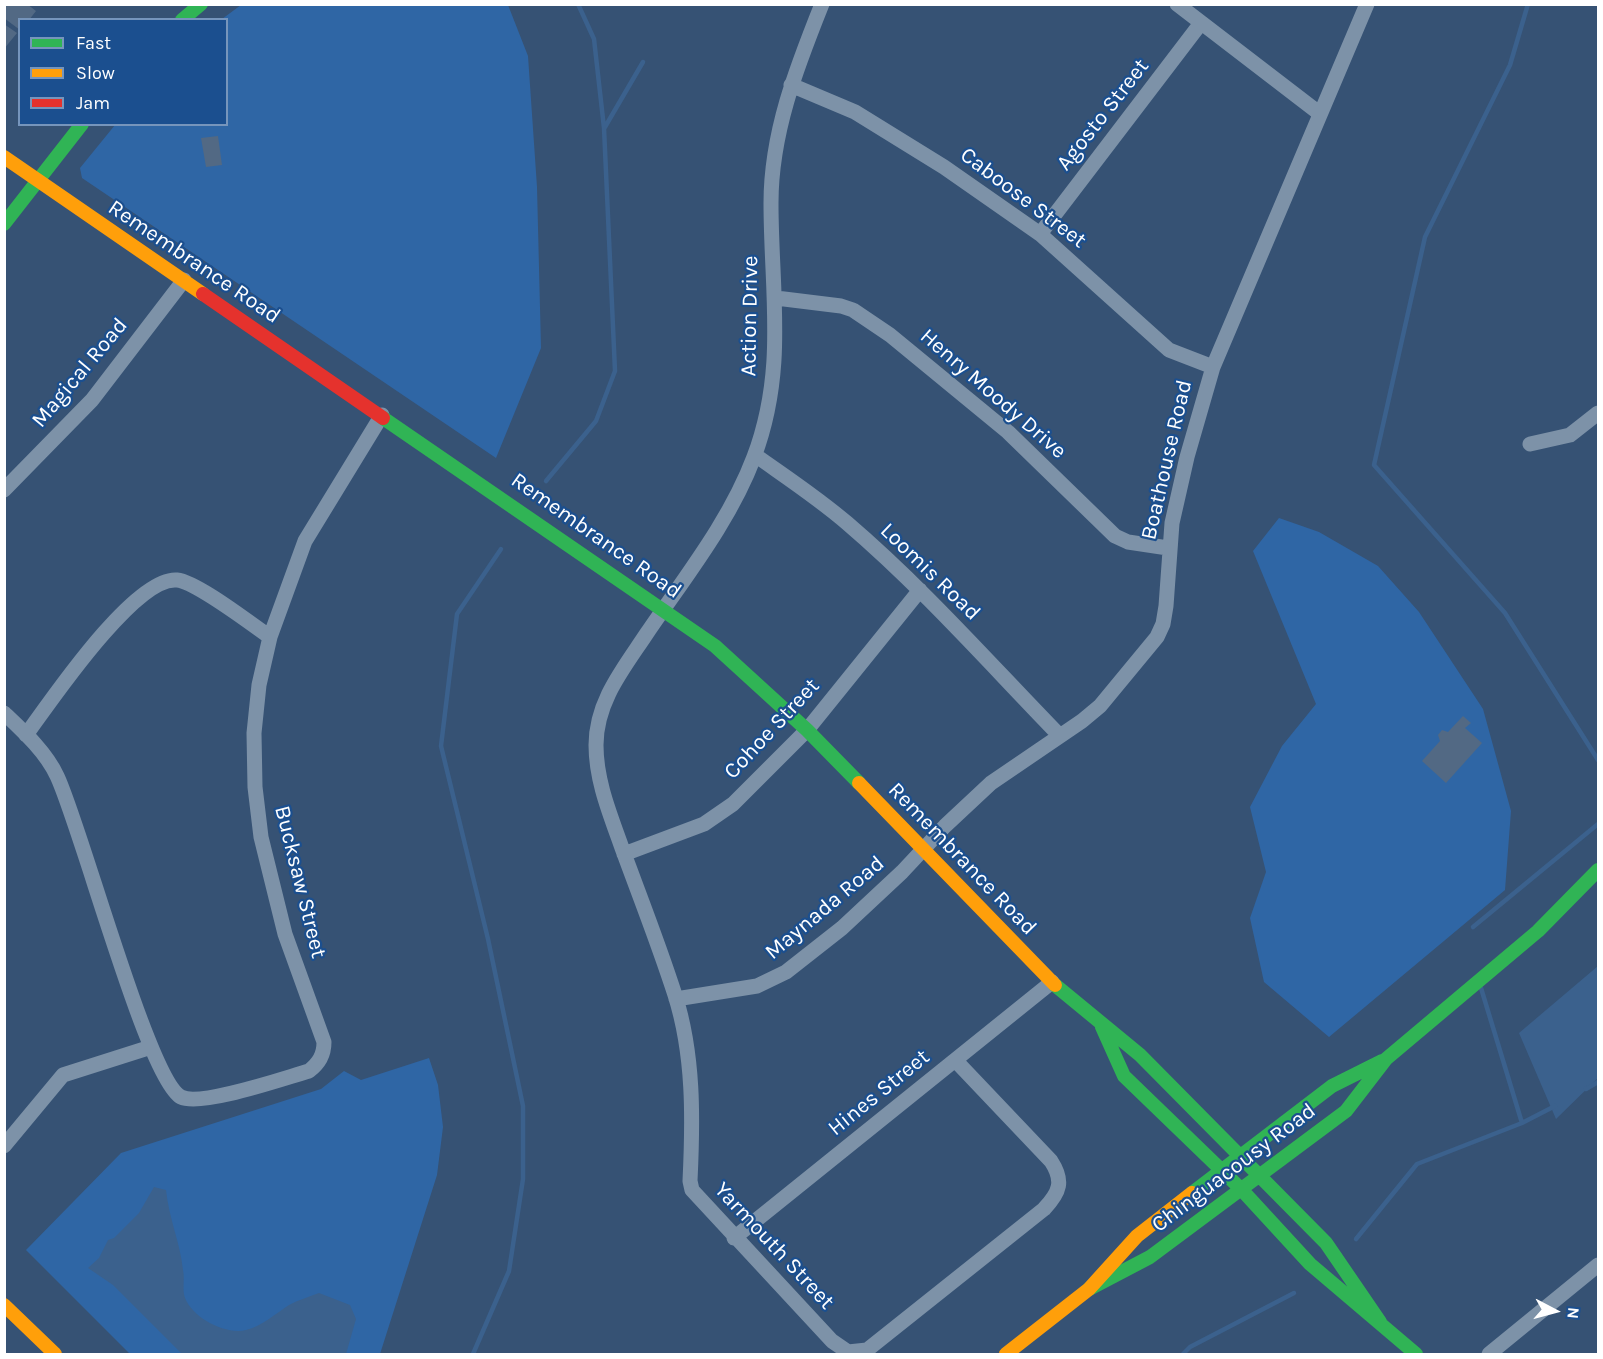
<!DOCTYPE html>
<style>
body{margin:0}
#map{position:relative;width:1603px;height:1359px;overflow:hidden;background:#365274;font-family:Karla,sans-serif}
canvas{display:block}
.frame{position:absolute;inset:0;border:6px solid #fff;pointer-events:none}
.legend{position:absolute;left:18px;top:18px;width:210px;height:108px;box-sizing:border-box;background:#1b4f8f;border:2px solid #7695bc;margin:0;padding:8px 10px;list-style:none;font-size:18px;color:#fff}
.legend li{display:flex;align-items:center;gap:12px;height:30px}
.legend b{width:30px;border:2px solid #7695bc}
.north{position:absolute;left:1525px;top:1281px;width:60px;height:60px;-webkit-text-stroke:4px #1b4f8f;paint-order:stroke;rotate:96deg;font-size:16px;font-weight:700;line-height:24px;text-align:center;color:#fff}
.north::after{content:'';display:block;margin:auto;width:21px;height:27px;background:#fff;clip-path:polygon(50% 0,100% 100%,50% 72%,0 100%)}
</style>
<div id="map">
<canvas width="1603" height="1359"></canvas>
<div class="frame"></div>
<ul class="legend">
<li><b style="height:8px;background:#30b455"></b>Fast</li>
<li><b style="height:8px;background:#ff9f0a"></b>Slow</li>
<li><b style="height:8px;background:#e5322d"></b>Jam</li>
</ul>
<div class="north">N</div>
</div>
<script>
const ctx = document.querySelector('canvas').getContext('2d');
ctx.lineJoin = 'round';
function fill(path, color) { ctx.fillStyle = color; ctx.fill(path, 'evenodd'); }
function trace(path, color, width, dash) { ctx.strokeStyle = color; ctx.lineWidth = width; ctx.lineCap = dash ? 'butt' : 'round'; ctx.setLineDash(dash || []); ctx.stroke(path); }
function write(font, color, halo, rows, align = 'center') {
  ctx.font = font + ' Karla,sans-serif'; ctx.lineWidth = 4.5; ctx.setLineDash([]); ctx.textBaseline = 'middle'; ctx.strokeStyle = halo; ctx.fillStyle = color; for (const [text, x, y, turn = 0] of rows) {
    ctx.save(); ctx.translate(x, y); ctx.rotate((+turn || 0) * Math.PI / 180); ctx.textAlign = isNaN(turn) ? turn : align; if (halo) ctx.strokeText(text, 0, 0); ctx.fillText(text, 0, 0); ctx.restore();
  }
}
const green = new Path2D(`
 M 241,5 L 508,5 L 528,56 L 537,187 L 541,348 L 496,458 L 82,178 L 80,168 L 115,125 L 226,124 L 226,20 L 222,19 Z
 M 1279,518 L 1319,532 L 1378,566 L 1419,612 L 1483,709 L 1511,811 L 1505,890 L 1329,1037 L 1264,982 L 1250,918 L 1266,872 L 1250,807 L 1282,746 L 1316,704 L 1253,551 Z
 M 429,1058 L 438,1085 L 443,1127 L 437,1175 L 380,1354 L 130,1354 L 26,1250 L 121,1153 L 321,1089 L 344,1071 L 361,1080 Z`);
const water = new Path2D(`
 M 1598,966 L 1598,1078 L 1556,1119 L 1519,1033 Z
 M 154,1187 L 166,1190 C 169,1219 180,1242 183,1270 C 185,1279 182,1290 185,1298 C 193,1318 225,1335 246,1330 C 262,1326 275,1314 289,1305 C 298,1300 309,1297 319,1293 L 350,1305 L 356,1319 L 346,1354 L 182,1354 L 113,1285 L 88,1268 L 99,1258 L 108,1240 L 114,1238 L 139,1213 Z`);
const stream = new Path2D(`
 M 1528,4 L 1510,65 L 1425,237 L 1374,465 L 1505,613 L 1598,760
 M 605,127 L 643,62
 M 546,481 L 596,421 L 615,371 L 604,128 L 594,39 L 578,4
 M 1473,927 L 1598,824
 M 1481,988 L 1522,1123
 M 1586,1089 L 1598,1082
 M 1356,1239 L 1417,1164 L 1522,1123 L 1555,1106
 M 473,1354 L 509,1271 L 523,1179 L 523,1106 L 488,939 L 441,746 L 457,614 L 501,549
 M 1183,1354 L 1190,1347 L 1294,1293`);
const building = new Path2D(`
 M 4,4 L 27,4 L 36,11 L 29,20 L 20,20 L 20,30 L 4,18 Z
 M 4,24 L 17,33 L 4,49 Z
 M 218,136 L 222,165 L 206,167 L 201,138 Z
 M 1463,716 L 1471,723 L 1465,728 L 1482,743 L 1446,783 L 1422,761 L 1440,741 L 1438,735 L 1442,730 L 1448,732 Z`);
const street = new Path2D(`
 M 822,4 C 796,69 771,133 771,203 C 771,293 787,369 754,457 C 730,521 685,577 647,633 C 624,668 596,701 596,745 C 596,781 610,814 622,848 C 640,897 659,945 675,995 C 694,1055 693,1119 690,1181 L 692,1190 L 832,1341 L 848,1352 L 867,1350 L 1044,1209 C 1060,1192 1064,1181 1051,1161 L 956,1061
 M 1177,4 L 1319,113
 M 791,85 L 855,112 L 944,167 L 1040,234 L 1169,350 L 1213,367
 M 1040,234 L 1201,23
 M 776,298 L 841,306 L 853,310 L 890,335 L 1008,432 L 1115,536 L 1128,542 L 1168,548
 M 1530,444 L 1570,435 L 1598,413
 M 755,455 C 786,477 818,498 847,523 C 923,588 990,664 1060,736
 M 4,490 L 92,400 L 184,280
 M 4,713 C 23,731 46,752 57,776 C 81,826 148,1080 181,1097 C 201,1107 284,1078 309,1071 C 319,1063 324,1055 324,1042 L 285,934 L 261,837 L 255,787 L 254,733 L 259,685 L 270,637 L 305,541 L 382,415
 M 26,735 C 50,702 135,576 177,580 C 197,582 251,624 270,637
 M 624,854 L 704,824 L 733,804 L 807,730 L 920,590
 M 676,999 L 757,986 L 786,972 L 842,928 L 902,872 L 945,826 L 991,783 L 1082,721 L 1100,706 L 1157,637 L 1163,624 L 1166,606 L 1172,523 L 1187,457 L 1213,367 L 1367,4
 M 4,1146 L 63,1075 L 151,1047
 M 734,1238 L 1052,982
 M 1489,1354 L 1598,1265`);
const fast = new Path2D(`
 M 182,20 L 201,4
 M 4,224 L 82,124
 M 383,418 L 715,646 L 807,730 L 859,783
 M 1055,985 L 1140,1055 L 1326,1243 L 1380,1322
 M 1102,1027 L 1124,1076 L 1241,1189 L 1310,1264 L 1416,1354
 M 1192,1193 L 1332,1086 L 1382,1061
 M 1089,1289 L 1150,1257 L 1346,1111 L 1386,1059 L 1538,931 L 1598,870`);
const slow = new Path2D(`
 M 4,157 L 203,294
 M 859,783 L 1055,985
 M 4,1305 L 55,1354
 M 1006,1354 L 1089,1289 L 1137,1236 L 1192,1193`);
const jam = new Path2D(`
 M 203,294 L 383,418`);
const streetNames = [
 ["Agosto Street",1103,115,-52],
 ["Caboose Street",1023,198,37],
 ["Remembrance Road",194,262,34],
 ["Action Drive",750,316,-89],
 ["Magical Road",80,373,-50],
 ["Henry Moody Drive",993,394,41],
 ["Boathouse Road",1167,460,-77],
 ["Remembrance Road",596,536,35],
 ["Loomis Road",930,572,44],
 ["Cohoe Street",772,729,-47],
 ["Remembrance Road",962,859,46],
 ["Bucksaw Street",300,882,76],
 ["Maynada Road",825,908,-40],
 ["Hines Street",879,1093,-39],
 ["Chinguacousy Road",1234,1168,-37],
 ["Yarmouth Street",774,1246,47]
];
fill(green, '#2f66a5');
fill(water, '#3b618d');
trace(stream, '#3b618d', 4.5);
fill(building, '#526984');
trace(street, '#7d92a8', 15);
trace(fast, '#30b455', 14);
trace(slow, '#ff9f0a', 14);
trace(jam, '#e5322d', 14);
write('22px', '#fff', '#1b4f8f', streetNames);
</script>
